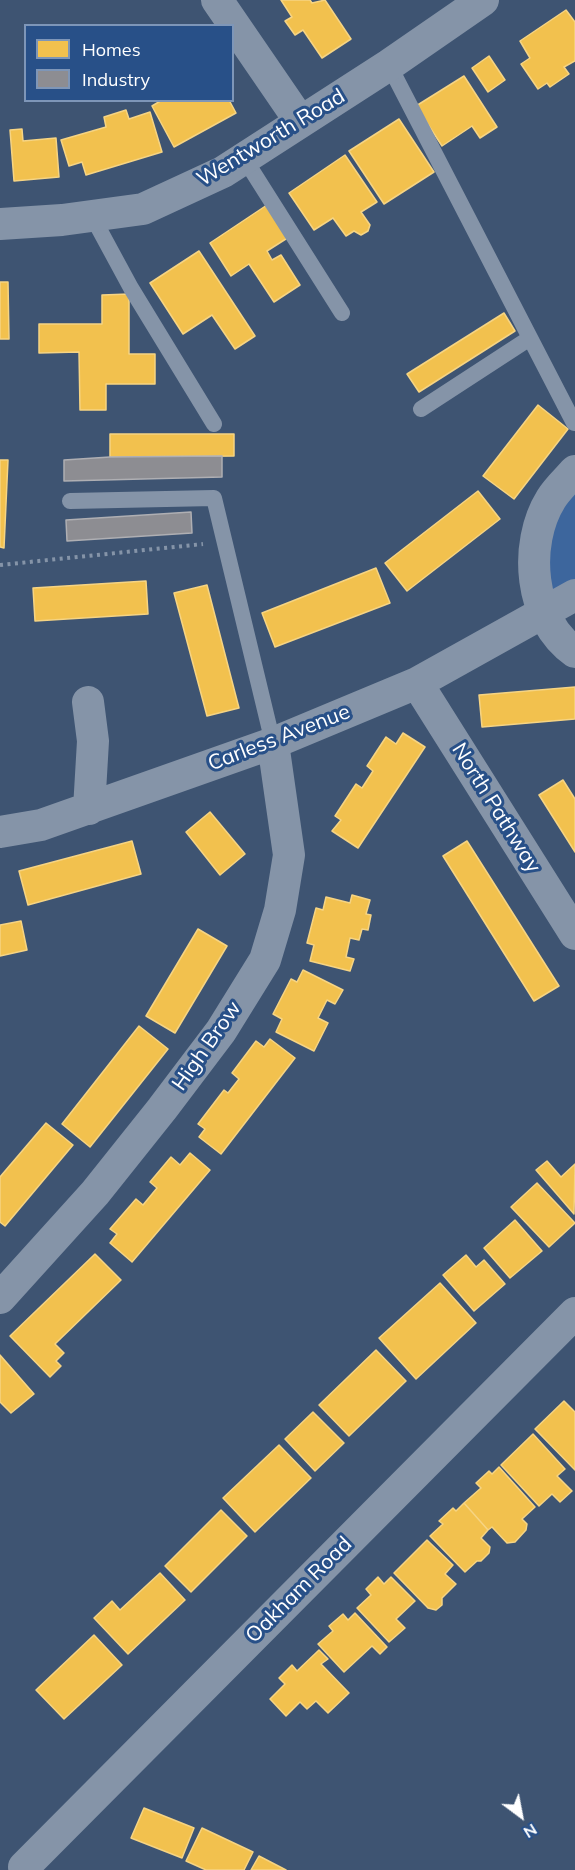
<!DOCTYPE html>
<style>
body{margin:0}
#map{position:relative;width:575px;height:1870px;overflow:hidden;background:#3e5472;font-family:Mulish,sans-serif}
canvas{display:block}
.legend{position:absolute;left:24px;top:24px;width:210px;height:78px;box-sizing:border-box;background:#285088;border:2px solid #7e96b8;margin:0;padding:8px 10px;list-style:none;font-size:18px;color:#fff}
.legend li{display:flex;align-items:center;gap:12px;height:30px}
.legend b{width:30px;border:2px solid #7e96b8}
.north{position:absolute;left:491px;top:1786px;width:60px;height:60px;-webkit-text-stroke:4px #285088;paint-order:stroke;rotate:148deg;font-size:16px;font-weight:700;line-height:24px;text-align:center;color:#fff}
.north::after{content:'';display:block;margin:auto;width:21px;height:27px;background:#fff;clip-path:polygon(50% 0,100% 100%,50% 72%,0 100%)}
</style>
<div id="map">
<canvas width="575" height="1870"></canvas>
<ul class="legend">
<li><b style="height:16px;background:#f2c14e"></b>Homes</li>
<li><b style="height:16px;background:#8d8d92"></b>Industry</li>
</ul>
<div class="north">N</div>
</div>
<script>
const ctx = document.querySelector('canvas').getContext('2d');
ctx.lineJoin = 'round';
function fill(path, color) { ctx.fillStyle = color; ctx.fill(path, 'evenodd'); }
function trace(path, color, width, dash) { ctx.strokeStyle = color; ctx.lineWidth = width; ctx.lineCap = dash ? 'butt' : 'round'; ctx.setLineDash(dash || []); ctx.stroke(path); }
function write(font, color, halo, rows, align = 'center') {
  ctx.font = font + ' Mulish,sans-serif'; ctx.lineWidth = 6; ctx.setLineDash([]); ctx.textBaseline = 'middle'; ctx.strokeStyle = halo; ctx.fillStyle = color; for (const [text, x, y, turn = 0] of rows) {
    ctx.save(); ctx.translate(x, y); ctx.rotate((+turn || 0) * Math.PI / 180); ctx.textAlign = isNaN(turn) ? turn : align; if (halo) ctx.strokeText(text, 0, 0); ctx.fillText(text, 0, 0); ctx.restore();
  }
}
const green = new Path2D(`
 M 575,481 L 575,591 L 552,604 L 545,539 Z`);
const homes = new Path2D(`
 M 281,0 L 310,0 L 312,3 L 325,0 L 351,39 L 322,58 L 303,30 L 295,35 L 285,21 L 292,17 Z
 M 566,10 L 575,22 L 575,61 L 564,67 L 569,74 L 550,87 L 547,83 L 538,89 L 521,64 L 530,58 L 520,41 Z
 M 489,56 L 505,80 L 488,92 L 472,68 Z
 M 464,76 L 497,127 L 480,138 L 472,126 L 442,146 L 416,106 Z
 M 162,100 L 229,100 L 236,113 L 174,147 L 152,106 Z
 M 126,110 L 129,119 L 150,112 L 162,152 L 86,175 L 82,162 L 69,166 L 61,140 L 106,127 L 104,117 Z
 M 399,119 L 434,172 L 384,204 L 349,151 Z
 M 22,129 L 23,141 L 56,138 L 59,177 L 14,181 L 10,130 Z
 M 345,155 L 377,202 L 361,212 L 370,225 L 368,231 L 361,235 L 354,231 L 346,236 L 333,218 L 314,230 L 289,193 Z
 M 267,205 L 289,237 L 267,251 L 272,260 L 281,255 L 300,285 L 274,302 L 249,264 L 231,276 L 210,243 Z
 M 199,251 L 255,336 L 235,349 L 212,315 L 183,334 L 150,283 Z
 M 0,282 L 8,282 L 9,339 L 0,339 Z
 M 129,294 L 129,354 L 155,354 L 155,384 L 106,384 L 106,410 L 80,410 L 79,352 L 39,353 L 39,324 L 102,324 L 102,295 Z
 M 504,313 L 515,331 L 419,392 L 407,374 Z
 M 538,405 L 568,429 L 514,499 L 483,476 Z
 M 110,434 L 234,434 L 234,456 L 110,457 Z
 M 0,460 L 8,460 L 4,548 L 0,547 Z
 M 478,491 L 500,519 L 407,591 L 385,563 Z
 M 376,568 L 390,603 L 275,647 L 262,613 Z
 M 146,581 L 148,614 L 35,621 L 33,588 Z
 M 207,585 L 239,708 L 207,716 L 174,593 Z
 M 575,687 L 575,719 L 482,727 L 479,695 Z
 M 403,733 L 425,747 L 358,848 L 332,831 L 341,820 L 335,816 L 356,784 L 362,788 L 373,771 L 367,766 L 386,737 L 396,744 Z
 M 563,780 L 575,799 L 575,852 L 539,795 Z
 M 210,812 L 245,854 L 220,875 L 186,832 Z
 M 132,841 L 141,874 L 28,905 L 19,871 Z
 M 467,841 L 559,986 L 534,1001 L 443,856 Z
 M 352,895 L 370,900 L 366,914 L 371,915 L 368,930 L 362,929 L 359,940 L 350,938 L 346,957 L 354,959 L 350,971 L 310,961 L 314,945 L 307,943 L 316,908 L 323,910 L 326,897 L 350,903 Z
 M 21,921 L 27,950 L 0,956 L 0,925 Z
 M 198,929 L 227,946 L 175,1033 L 146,1016 Z
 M 303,970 L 343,990 L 335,1004 L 327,1000 L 318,1018 L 328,1023 L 314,1051 L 276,1032 L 282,1019 L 273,1014 L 291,979 L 297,982 Z
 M 139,1026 L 168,1049 L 90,1147 L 62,1124 Z
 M 270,1039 L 295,1058 L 221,1154 L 199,1137 L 205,1129 L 198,1124 L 224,1090 L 228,1093 L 239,1079 L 232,1073 L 256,1041 L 264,1047 Z
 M 46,1123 L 73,1145 L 5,1226 L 0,1222 L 0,1177 Z
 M 190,1153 L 210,1170 L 132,1262 L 110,1243 L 117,1234 L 110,1229 L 136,1199 L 143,1205 L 157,1188 L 150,1182 L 171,1157 L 180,1165 Z
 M 547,1161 L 561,1177 L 575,1164 L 574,1214 L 536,1170 Z
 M 537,1183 L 575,1223 L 549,1247 L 511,1207 Z
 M 515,1220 L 542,1251 L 510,1278 L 484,1248 Z
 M 95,1254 L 121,1280 L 55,1344 L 64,1353 L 56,1361 L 61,1366 L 50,1377 L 10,1336 Z
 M 466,1255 L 476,1267 L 484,1260 L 505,1284 L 474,1311 L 443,1275 Z
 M 440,1283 L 476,1323 L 416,1379 L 379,1338 Z
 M 376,1350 L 406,1381 L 349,1436 L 319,1405 Z
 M 0,1355 L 34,1394 L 11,1413 L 0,1402 Z
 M 564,1401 L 575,1412 L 575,1470 L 535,1429 Z
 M 313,1412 L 344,1443 L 315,1471 L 285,1439 Z
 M 533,1434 L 565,1469 L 557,1476 L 572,1491 L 560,1502 L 552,1494 L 539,1506 L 501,1465 Z
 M 279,1445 L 311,1478 L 255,1532 L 223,1498 Z
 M 499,1467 L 535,1507 L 522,1519 L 527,1524 L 526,1530 L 515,1542 L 507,1543 L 492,1527 L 488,1530 L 464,1503 L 481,1488 L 476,1483 L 489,1471 L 492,1474 Z
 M 464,1503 L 488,1530 L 481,1538 L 490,1547 L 489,1553 L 481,1561 L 477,1561 L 465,1572 L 430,1536 L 443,1524 L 439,1521 L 453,1508 L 456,1511 Z
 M 221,1510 L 247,1536 L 191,1592 L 165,1566 Z
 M 427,1540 L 453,1565 L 445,1574 L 456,1584 L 442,1598 L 442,1605 L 436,1610 L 428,1608 L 394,1573 Z
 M 160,1573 L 185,1600 L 128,1654 L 94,1618 L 112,1601 L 120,1610 Z
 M 378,1577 L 384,1584 L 391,1577 L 415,1601 L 396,1619 L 405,1628 L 389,1642 L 357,1608 L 371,1595 L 366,1589 Z
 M 355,1613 L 387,1647 L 380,1654 L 372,1646 L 344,1672 L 318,1644 L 333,1631 L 329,1626 L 343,1614 L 348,1620 Z
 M 94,1635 L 122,1665 L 64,1719 L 36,1690 Z
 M 319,1650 L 328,1659 L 321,1664 L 349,1693 L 328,1713 L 316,1701 L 307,1709 L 300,1702 L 286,1716 L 270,1699 L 285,1684 L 279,1678 L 292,1665 L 297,1671 Z
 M 144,1808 L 194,1828 L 182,1858 L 131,1838 Z
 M 202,1828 L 253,1852 L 244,1870 L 206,1870 L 186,1861 Z
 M 259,1856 L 286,1870 L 251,1870 Z`);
const industry = new Path2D(`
 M 222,456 L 222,477 L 64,481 L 64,460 L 110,457 Z
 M 191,512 L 192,533 L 67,541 L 66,520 Z`);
const path = new Path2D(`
 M 0,565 L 203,544`);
const lane = new Path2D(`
 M 389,65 L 574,423
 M 244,158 L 342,313
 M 92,216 L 131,288 L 214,424
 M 421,409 L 530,338
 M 70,501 L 214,498 L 273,743`);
const street = new Path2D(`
 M 217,0 L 300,121
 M 0,224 L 62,220 L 143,209 L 223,172 L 389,65 L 483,0
 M 575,471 C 567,480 557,489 551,499 C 523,544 529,620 575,652
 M 417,683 L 575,934
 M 88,702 L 93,741 L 89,809
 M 0,832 L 41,825 L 273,743 L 417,683 L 575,595
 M 0,1298 L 95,1193 L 162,1109 L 221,1031 L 265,960 L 280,910 L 289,855 L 273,743
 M 24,1867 L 575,1313`);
const streetNames = [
 ["Wentworth Road",271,138,-31],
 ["Carless Avenue",279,738,-21],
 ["North Pathway",496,808,58],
 ["High Brow",207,1046,-55],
 ["Oakham Road",299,1590,-45]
];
fill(green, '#3d669d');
fill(homes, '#f2c14e');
trace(homes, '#f6d483', 1.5);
fill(industry, '#8d8d92');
trace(industry, '#afafb3', 1.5);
trace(path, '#8594a8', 4, [3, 4.5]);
trace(lane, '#8594a8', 16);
trace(street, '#8594a8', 32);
write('21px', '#fff', '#285088', streetNames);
</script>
